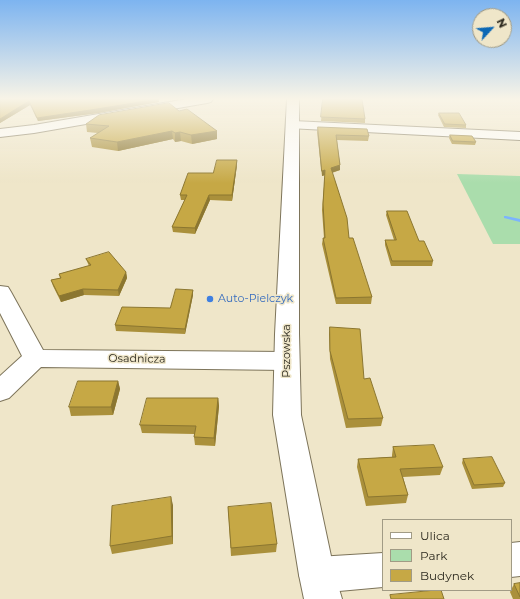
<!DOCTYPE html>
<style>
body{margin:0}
#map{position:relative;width:520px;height:599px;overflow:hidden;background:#efe6c9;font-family:Montserrat,sans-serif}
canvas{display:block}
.legend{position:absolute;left:382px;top:519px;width:130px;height:72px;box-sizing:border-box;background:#efe6c9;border:1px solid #a19b85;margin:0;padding:5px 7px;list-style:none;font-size:12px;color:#2d2a1f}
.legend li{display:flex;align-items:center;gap:8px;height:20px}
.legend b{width:20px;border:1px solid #a19b85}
.north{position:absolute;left:472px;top:8px;width:40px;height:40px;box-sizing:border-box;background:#efe6c9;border:1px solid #a19b85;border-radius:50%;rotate:64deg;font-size:11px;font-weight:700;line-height:16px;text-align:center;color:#2d2a1f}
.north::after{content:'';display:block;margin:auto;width:14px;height:18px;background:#0c68b5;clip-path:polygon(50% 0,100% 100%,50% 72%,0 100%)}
</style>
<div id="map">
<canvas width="520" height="599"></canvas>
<ul class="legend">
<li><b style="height:5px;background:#fff"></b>Ulica</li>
<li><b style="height:11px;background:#aaddac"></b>Park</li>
<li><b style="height:11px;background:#c6a845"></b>Budynek</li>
</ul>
<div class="north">N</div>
</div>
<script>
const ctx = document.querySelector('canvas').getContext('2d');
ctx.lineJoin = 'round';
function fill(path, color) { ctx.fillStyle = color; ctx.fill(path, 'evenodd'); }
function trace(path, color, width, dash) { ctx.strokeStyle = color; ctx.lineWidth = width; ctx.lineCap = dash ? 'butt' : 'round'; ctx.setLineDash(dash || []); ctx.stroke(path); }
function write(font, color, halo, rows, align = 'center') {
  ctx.font = font + ' Montserrat,sans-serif'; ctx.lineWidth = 3; ctx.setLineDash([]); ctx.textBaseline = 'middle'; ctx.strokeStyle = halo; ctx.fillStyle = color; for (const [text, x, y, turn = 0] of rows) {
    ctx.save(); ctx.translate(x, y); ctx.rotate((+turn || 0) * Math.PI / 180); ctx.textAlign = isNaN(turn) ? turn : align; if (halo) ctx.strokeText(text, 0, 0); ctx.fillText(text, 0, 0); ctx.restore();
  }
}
const green = new Path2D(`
 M 457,174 L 520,176 L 520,244 L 493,244 Z`);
const stream = new Path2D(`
 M 504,216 L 506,216 L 520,219 L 520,222 L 504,218 Z`);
const street = new Path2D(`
 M 187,99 L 213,99 L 211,102 L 207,103 L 34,133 L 0,137 L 0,129 L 34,125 Z
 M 293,121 L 520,132 L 520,140 L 288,128 L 286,125 L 288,122 Z
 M 0,286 L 8,287 L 11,292 L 43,350 L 286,352 L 295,355 L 299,361 L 295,367 L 286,370 L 41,367 L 9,398 L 0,401 L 0,376 L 22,356 L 0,313 Z
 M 520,542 L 520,576 L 511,577 L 511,543 Z
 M 383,553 L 383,587 L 317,593 L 304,588 L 299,575 L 304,562 L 317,557 Z`);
const secondary = new Path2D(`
 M 287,99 L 299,99 L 299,334 L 301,415 L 335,575 L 342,599 L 304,599 L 299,575 L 273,415 L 275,334 Z`);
const wall = new Path2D(`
 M 0,99 L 158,99 L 159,102 L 98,113 L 38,121 L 30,105 L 0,123 Z
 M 323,99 L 365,119 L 365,123 L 321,121 Z
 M 179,111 L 217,131 L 217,139 L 192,144 L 181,141 L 175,142 L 173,139 L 118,151 L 92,147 L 90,138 L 98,133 L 87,132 L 86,124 Z
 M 439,113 L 466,125 L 466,128 L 444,127 L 438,115 Z
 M 318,127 L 369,136 L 368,141 L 337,140 L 340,165 L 340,170 L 332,173 L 349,238 L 372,297 L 371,304 L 336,304 L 322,244 L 323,238 L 324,238 L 322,210 L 325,175 L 322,176 L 317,132 Z
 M 450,135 L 476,142 L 475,145 L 452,144 L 449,138 Z
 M 237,160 L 237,165 L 232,201 L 210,200 L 195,234 L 173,232 L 172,227 L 185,200 L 181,200 L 180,195 L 213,173 Z
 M 387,211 L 419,241 L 433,261 L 432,266 L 391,266 L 385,245 L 385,240 L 394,240 L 386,215 Z
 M 86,259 L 126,272 L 127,278 L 119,296 L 84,295 L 61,302 L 53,286 L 51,280 L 60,278 L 59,274 L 89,266 Z
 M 193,290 L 193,295 L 185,334 L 116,331 L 115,325 L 170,308 Z
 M 330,327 L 364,379 L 383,418 L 381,426 L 346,428 L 330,359 L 329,334 Z
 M 118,381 L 120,389 L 113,415 L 71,416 L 69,407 Z
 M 218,398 L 219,406 L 215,446 L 195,445 L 194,437 L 194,434 L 142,433 L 140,425 Z
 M 393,447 L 443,467 L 440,475 L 403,477 L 408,495 L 406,503 L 366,506 L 357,467 L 358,459 L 392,457 L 392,455 Z
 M 463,459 L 505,483 L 503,487 L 472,489 L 462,463 Z
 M 173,505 L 173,544 L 112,554 L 110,546 Z
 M 228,507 L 277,544 L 276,552 L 231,556 Z
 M 520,583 L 520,599 L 513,599 L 510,592 L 514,584 Z`);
const shadedWall = new Path2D(`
 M 158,99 L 159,102 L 98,113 L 38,121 L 37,118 Z
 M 29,101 L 30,105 L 0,123 L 0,119 Z
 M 172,131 L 173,139 L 118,151 L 117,142 Z
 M 217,131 L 217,139 L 192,144 L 191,135 Z
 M 180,132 L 181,141 L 175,142 L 175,133 Z
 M 237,160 L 237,165 L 232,201 L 232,195 Z
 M 340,165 L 340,170 L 330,173 L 331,168 Z
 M 325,170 L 325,175 L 322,176 L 322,171 Z
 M 209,195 L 210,200 L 195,234 L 195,228 Z
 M 126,272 L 127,278 L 119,296 L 118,290 Z
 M 83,289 L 84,295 L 61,302 L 59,296 Z
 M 193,290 L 193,295 L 185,334 L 185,329 Z
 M 118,381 L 120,389 L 113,415 L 111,407 Z
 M 218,398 L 219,406 L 215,446 L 214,438 Z
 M 171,497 L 173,505 L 173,544 L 172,536 Z`);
const building = new Path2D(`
 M 0,99 L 158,99 L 97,109 L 37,118 L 29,101 L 0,119 Z
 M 323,99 L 362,99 L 365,119 L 321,117 Z
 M 169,103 L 179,111 L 187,109 L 217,131 L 191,135 L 180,132 L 175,133 L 172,131 L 117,142 L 90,138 L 109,126 L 86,124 L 99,115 Z
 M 439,113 L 459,113 L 466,125 L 445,124 Z
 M 318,127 L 367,129 L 369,136 L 336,135 L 340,165 L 331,168 L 347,218 L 349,238 L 353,238 L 372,297 L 336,298 L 323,238 L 325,238 L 323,204 L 325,170 L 322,171 Z
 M 450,135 L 472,136 L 476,142 L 453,141 Z
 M 217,160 L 237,160 L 232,195 L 209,195 L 195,228 L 172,227 L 187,195 L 180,195 L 188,173 L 213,173 Z
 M 387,211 L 407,211 L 419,241 L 424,241 L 433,261 L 392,261 L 385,240 L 396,240 Z
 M 109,252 L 126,272 L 118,290 L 83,289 L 59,296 L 51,280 L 61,278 L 59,274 L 91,265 L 86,259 Z
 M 176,289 L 193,290 L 185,329 L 115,325 L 122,307 L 170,308 Z
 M 330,327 L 360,329 L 364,379 L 370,378 L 383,418 L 348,419 L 330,351 Z
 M 78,381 L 118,381 L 111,407 L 69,407 Z
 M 147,398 L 218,398 L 214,438 L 194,437 L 196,426 L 140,425 Z
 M 434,445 L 443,467 L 400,469 L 408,495 L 368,497 L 358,459 L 396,457 L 393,447 Z
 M 492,457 L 505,483 L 474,485 L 463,459 Z
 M 171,497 L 172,536 L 110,546 L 112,506 Z
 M 271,503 L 277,544 L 231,548 L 228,507 Z
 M 520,583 L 520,597 L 514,584 Z
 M 436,590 L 441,590 L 444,599 L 391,599 L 390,595 Z`);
const markers = [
 [210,299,4,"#3f7fe0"]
];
const shopNames = [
 ["Auto-Pielczyk",218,299]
];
const streetNames = [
 ["Pszowska",287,351,-90],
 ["Osadnicza",137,359,1]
];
fill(green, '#aaddac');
fill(stream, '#7cb4fd');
trace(street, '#7d745a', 2);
trace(secondary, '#7d745a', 2);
fill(street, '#fff');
fill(secondary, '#fff');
fill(wall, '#aa903b');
fill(shadedWall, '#8b7630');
fill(building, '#c6a845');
trace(building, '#8b7630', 1);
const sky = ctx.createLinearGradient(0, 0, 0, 183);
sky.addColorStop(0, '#7db4f0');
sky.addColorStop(0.54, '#f8f4e7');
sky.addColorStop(1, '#f8f4e700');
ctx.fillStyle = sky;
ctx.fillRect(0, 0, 520, 183);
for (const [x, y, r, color] of markers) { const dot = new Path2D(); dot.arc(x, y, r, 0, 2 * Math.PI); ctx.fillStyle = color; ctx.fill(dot); trace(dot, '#efe6c9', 1.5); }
write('11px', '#366cbe', '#efe6c9', shopNames, 'left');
write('11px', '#2d2a1f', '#efe6c9', streetNames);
</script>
